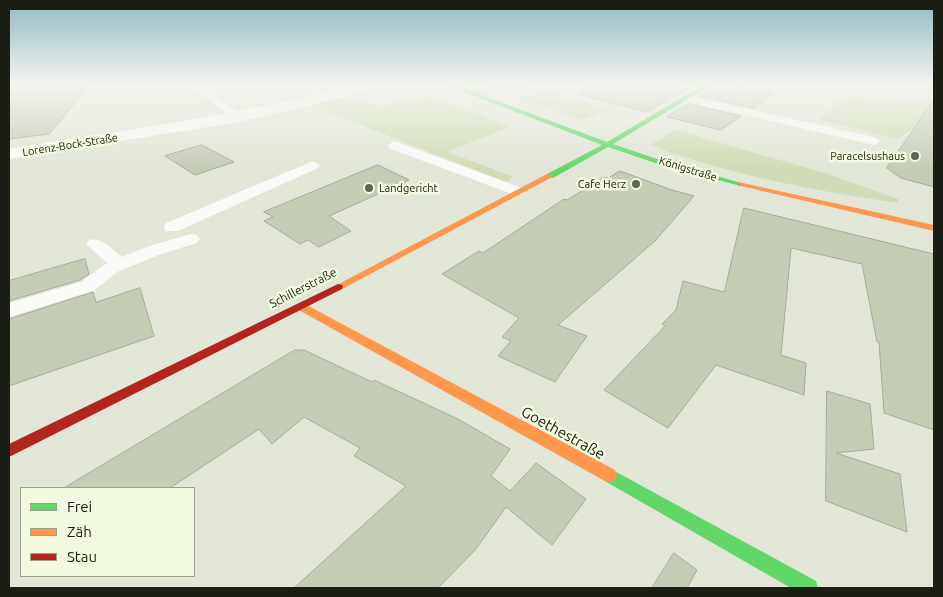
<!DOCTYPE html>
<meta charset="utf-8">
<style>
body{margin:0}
#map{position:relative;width:943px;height:597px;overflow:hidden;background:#e1e6d7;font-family:Ubuntu,sans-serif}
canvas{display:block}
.frame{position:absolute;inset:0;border:10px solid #1b1e14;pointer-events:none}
.legend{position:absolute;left:20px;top:487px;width:175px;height:90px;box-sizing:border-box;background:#f1f9de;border:1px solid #9ba18d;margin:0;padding:6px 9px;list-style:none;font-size:15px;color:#1b1e14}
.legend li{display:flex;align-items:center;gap:10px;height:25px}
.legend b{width:25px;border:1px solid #9ba18d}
</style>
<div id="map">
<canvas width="943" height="597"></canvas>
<div class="frame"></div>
<ul class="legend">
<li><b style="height:6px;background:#63d668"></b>Frei</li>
<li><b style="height:6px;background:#ff974d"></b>Zäh</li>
<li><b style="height:6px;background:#b3261e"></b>Stau</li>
</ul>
</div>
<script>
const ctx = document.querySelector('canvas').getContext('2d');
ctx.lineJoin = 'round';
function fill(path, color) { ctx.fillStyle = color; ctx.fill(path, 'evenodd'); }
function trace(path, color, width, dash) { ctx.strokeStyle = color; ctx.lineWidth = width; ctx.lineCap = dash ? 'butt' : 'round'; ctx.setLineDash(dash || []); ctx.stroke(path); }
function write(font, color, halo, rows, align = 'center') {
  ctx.font = font + ' Ubuntu,sans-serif'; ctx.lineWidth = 5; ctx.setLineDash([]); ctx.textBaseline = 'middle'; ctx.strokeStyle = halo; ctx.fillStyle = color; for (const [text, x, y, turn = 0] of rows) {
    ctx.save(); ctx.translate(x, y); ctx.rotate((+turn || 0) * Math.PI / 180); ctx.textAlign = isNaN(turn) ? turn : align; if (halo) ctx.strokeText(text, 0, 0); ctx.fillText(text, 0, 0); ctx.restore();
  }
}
const green = new Path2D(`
 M 479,85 L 525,85 L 609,109 L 583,120 Z
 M 427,94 L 510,127 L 447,152 L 514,177 L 506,182 L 310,105 L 347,97 L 381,106 Z
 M 846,94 L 934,104 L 934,128 L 920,125 L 897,139 L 818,120 Z
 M 676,130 L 828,174 L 898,199 L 899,203 C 815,191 730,175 650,145 Z`);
const building = new Path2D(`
 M 9,85 L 90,85 L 49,134 L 9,139 Z
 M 583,85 L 673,85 L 688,89 L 647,112 L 582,95 Z
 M 737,86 L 774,93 L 753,108 L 700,96 L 706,93 L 719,96 Z
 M 934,100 L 934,187 L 901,178 L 887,168 Z
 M 689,104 L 741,116 L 721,130 L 667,117 Z
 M 202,145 L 234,162 L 195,175 L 165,156 Z
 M 378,165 L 409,180 L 329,216 L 351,231 L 319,247 L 308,240 L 300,244 L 264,221 L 273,217 L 264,212 Z
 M 620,171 L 672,190 L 694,196 L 655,241 L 558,325 L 587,336 L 555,382 L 498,356 L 511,341 L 502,337 L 519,318 L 442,274 L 479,251 L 483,253 L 564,199 L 567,200 L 604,177 L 608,178 Z
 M 744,208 L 934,254 L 934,430 L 884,413 L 879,342 L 877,342 L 862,264 L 791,248 L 781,355 L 806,363 L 804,395 L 716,365 L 668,428 L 604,390 L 665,326 L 662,324 L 676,310 L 683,281 L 724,292 Z
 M 85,259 L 89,274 L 80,280 L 9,301 L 9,281 Z
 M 140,288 L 154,336 L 9,386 L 9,319 L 93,292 L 96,302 Z
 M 295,350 L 304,350 L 372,382 L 374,380 L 458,419 L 510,449 L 491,476 L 510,491 L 536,463 L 586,499 L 552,545 L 506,507 L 476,549 L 438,588 L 294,588 L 406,486 L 354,456 L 360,448 L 304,417 L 272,444 L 259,429 L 170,488 L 64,488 Z
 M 827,391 L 870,404 L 874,449 L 836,453 L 900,474 L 907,532 L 826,501 Z
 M 674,553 L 697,570 L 687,588 L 652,588 Z`);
const lane = new Path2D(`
 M 184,85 L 198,85 L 211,92 L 244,117 L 242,119 L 234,119 L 203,96 Z
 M 685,95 L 874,137 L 880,141 L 874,145 L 681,100 L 680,98 L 681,96 Z
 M 394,141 L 522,188 L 524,191 L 522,194 L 512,194 L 389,148 L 388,145 Z
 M 313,161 L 320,165 L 318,168 L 178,231 L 166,231 L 164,227 L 166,223 Z
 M 191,234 L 197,235 L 200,239 L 197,243 L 161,254 L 117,272 L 95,290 L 9,317 L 9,303 L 81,282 L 107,263 L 86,244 L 89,240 C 102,237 112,249 122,257 L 149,246 Z`);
const street = new Path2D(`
 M 350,85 L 374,85 L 372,88 L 301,108 L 238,122 L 9,159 L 9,149 C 123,130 239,116 350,85 Z`);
const fast = new Path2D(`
 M 446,85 L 455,85 L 607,142 L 703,85 L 711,85 L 613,144 L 669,163 L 745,184 L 741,186 L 664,166 L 608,147 L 553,178 L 547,178 L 547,174 L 602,145 Z
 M 609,468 L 816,581 L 818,588 L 791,588 L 603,480 L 601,475 L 603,470 Z`);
const slow = new Path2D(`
 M 547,174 L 554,176 L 342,289 L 338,290 L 333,287 Z
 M 738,182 L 934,225 L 934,231 L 741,186 L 738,186 Z
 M 301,302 L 615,470 L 617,475 L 615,480 L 609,482 L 603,480 L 297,309 L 295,306 Z`);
const jam = new Path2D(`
 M 338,284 L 342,285 L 343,287 L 342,289 L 9,457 L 9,444 Z`);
const markers = [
 [915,156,5,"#606458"],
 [636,184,5,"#606458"],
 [369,188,5,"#606458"]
];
const farStreetnames = [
 ["Lorenz-Bock-Straße",70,145,-9],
 ["Königstraße",688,169,17]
];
const farPoinames = [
 ["Paracelsushaus",905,156],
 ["Cafe Herz",626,184],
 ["Landgericht",379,188,"left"]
];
const streetNames = [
 ["Schillerstraße",303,288,-27]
];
const nearStreetnames = [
 ["Goethestraße",563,433,29]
];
fill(green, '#d0dcb7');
fill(building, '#c6cdb7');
trace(building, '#a6aa9e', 1);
fill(lane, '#fafbf9');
fill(street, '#fafbf9');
fill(fast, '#63d668');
fill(slow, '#ff974d');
fill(jam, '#b3261e');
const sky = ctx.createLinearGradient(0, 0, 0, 169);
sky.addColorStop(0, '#93bac3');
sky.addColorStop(0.5, '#f2f4ed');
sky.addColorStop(1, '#f2f4ed00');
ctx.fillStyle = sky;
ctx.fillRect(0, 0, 943, 169);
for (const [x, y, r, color] of markers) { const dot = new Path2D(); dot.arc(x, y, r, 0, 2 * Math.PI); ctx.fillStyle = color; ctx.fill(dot); trace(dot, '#f1f9de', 2); }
write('11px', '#1b1e14', '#f1f9de', farStreetnames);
write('11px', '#1b1e14', '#f1f9de', farPoinames, 'right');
write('12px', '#1b1e14', '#f1f9de', streetNames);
write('15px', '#1b1e14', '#f1f9de', nearStreetnames);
</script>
